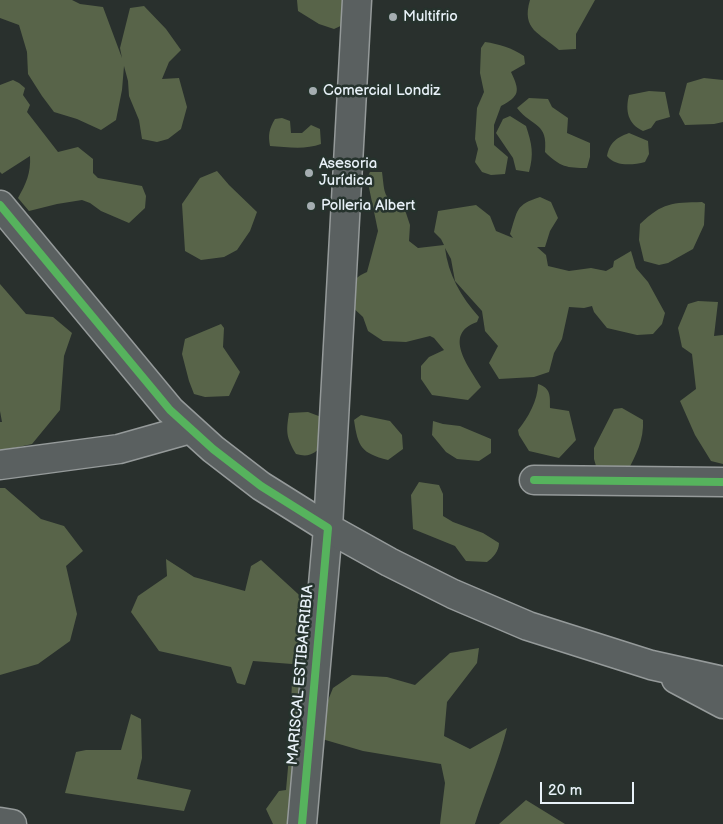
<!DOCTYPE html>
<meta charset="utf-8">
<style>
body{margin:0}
#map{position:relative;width:723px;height:824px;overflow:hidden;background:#29302d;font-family:"Balsamiq Sans",sans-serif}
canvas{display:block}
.scale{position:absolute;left:540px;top:782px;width:94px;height:22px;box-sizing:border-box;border:2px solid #e8f1f8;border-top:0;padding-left:6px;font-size:15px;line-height:18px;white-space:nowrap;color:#e8f1f8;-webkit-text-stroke:4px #26332d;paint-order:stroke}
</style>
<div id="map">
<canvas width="723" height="824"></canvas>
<div class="scale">20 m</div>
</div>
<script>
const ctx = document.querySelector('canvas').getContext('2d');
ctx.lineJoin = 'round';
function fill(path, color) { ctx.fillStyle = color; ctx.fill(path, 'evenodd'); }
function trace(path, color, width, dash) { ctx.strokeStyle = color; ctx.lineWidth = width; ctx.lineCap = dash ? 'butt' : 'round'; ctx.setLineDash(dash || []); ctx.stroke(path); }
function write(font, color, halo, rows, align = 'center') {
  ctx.font = font + ' "Balsamiq Sans",sans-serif'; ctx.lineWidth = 5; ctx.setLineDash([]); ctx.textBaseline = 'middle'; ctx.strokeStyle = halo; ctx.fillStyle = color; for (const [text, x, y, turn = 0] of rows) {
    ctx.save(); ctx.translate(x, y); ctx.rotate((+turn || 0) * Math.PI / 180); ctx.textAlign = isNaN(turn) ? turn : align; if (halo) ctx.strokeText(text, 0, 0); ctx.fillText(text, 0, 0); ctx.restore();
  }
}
const green = new Path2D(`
 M 0,0 L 72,0 L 80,4 L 103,7 L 122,58 L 120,48 L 130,8 L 144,6 L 166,29 L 181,50 L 169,62 L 162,79 L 179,78 L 187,107 L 181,129 L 168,139 L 157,142 L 142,139 L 139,120 L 129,96 L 128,81 L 124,66 L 122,90 L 116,120 L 101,130 L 77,119 L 54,112 L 42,96 L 28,74 L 27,52 L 19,25 L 0,18 Z
 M 297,0 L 361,0 L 347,23 L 334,29 L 319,24 L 298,11 Z
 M 530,0 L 595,0 L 576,34 L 576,49 L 559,50 C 540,33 521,30 530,0 Z
 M 485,42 C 499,44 512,48 524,56 L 525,64 L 511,72 C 520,91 520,96 501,106 L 494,125 L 494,145 L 508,157 L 505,174 L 491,175 L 482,172 L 475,162 L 478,149 L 475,139 L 477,108 L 484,92 L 480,73 L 481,48 Z
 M 704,78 L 723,80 L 723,122 L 714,124 L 685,125 L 679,114 L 687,83 Z
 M 13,80 L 19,83 L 25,88 L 23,95 L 30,105 L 27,112 L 58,152 L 78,147 L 93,159 L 93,173 L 98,178 L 142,186 L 146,196 L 145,208 L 129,223 L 101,211 L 90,203 L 82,200 L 57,204 L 29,211 L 18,198 C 26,184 31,173 30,156 L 2,174 L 0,172 L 0,85 Z
 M 649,91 L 665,92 L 670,117 L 656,121 L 651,128 L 643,131 C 628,124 625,111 629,95 Z
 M 529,98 L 548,99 L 552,107 L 568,118 L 567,133 L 590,143 L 590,157 L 587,168 C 567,168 560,167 545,152 C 548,122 533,128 517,108 Z
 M 510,116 L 526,126 C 532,144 534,154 529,172 L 516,170 L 513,158 L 496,133 L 503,119 Z
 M 282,118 L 290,121 L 291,133 L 302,133 L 311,125 L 320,129 L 321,144 C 305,150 287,147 270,146 C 268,135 269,129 275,119 Z
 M 629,133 L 648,141 L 649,154 L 645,162 C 633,165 616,167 607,156 C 610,142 616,138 629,133 Z
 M 217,171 L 229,185 L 257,212 L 250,231 L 237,250 L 224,257 L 201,260 L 185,251 L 182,204 L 200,178 Z
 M 370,172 L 382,172 C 385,193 382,199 404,207 L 410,225 L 409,241 L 418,248 L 444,245 L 441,239 L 434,232 L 438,211 L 476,205 L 490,216 L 496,231 L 513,238 L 510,234 C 518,210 515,205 540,197 L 551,202 L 558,218 L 550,231 L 545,247 L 537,247 L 546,255 L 548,266 L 569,271 L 591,268 L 606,271 L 613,267 L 614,261 L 631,251 L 636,268 L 648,282 L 665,313 L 662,324 L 653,334 L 637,335 L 607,328 L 594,312 L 592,306 L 584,308 L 569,307 L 562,339 L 554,353 L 549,372 L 534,377 L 499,379 L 489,363 L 498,346 L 485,331 L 482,311 L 455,281 L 451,259 L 445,248 C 448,274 461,297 479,317 L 477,322 C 442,334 469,367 481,387 L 468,400 L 432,395 L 421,379 L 421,366 L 429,357 L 444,350 L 434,338 L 430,336 L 406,342 L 383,341 L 368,331 L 363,317 L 349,304 C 348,288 352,278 367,272 L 378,231 L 367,178 Z
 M 702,202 L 705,204 L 704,225 L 693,249 L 668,263 L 659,265 L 644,261 L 639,240 L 640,224 C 663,202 672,203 702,202 Z
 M 0,284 L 26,314 L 53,317 L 72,333 L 64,356 L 60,410 L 32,444 L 0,451 L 0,422 L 2,422 L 0,411 Z
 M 698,301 L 718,302 L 714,336 L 723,335 L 723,464 L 711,461 L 695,435 L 680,401 L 696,389 L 692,354 L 682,347 L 678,328 L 688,304 Z
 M 221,324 L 224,328 L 223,347 L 240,372 L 229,396 L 205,397 L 194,394 L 189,381 L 182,354 L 185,339 Z
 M 538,384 C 551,388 550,396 550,408 L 569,411 L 576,440 L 559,458 L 529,451 L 519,435 L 518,430 C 528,418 538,400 538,384 Z
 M 622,408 L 643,420 C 644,440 636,455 627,472 L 598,473 L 594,459 L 594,448 L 614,409 Z
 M 308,412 L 324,418 L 324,444 C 315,453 310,458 296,454 C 286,437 286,432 289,413 Z
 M 361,415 L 390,421 L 402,435 L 403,449 L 388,460 C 361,453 358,447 354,420 Z
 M 433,421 L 443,424 L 460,426 L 491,439 L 491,453 L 479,461 L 457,459 L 446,452 L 432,435 Z
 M 419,482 L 439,485 L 443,494 L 443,516 L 453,522 L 483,533 L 499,543 C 499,551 493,558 487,562 L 466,561 L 455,546 L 413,529 L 411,495 Z
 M 0,488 L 5,488 L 41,519 L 64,526 L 83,551 L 66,566 L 77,614 L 70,641 L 38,664 L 0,675 Z
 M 166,559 L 194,577 L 245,591 L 251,566 L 261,560 L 309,604 L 311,662 L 292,664 L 253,661 L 245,685 L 237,683 L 231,667 L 159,651 L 131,612 L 138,596 L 167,576 Z
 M 479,648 L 477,663 L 447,702 L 444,736 L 470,749 L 507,728 C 499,761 485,792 475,824 L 440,824 L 445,783 L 441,764 L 363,751 L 322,739 L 318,725 L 333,688 L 352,675 L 387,677 L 415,685 L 450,653 Z
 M 307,674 L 298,824 L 273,824 L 266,809 L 279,791 L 286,790 L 290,745 L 292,677 Z
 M 131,714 L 141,719 L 142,758 L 137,779 L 191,790 L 184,811 L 65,793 L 76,752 L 86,750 L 121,750 Z
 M 526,800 L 565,824 L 499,824 Z`);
const minor = new Path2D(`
 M 0,205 L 170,410 L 213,449 L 261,486 L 328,528 L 302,824
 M 0,465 L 119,449 L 190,429
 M 534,480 L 723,482
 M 0,822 L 12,824`);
const major = new Path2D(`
 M 357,0 L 328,528 L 389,562 L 453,594 L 528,626 L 651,665 L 723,681
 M 676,679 L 723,704`);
const cycleway = new Path2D(`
 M 0,205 L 170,410 L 213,449 L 261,486 L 328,528 L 302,824
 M 534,480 L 723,482`);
const markers = [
 [393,17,5,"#a5adb1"],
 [313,91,5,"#a5adb1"],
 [309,173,5,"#a5adb1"],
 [311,206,5,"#a5adb1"]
];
const poiNames = [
 ["Multifrio",403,17],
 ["Comercial Londiz",323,91],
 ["Asesoria",319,164],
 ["Jurídica",319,181],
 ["Polleria Albert",321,206]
];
const streetNames = [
 ["MARISCAL ESTIBARRIBIA",301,675,-85]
];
fill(green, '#586449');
trace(minor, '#959a9a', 31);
trace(major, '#959a9a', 31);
trace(minor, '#5a6060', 28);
trace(major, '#5a6060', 28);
trace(cycleway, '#56b35d', 8);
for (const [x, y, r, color] of markers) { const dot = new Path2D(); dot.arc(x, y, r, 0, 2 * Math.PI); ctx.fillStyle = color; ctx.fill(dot); trace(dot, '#26332d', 2); }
write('15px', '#e8f1f8', '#26332d', poiNames, 'left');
write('15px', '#e8f1f8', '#26332d', streetNames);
</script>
